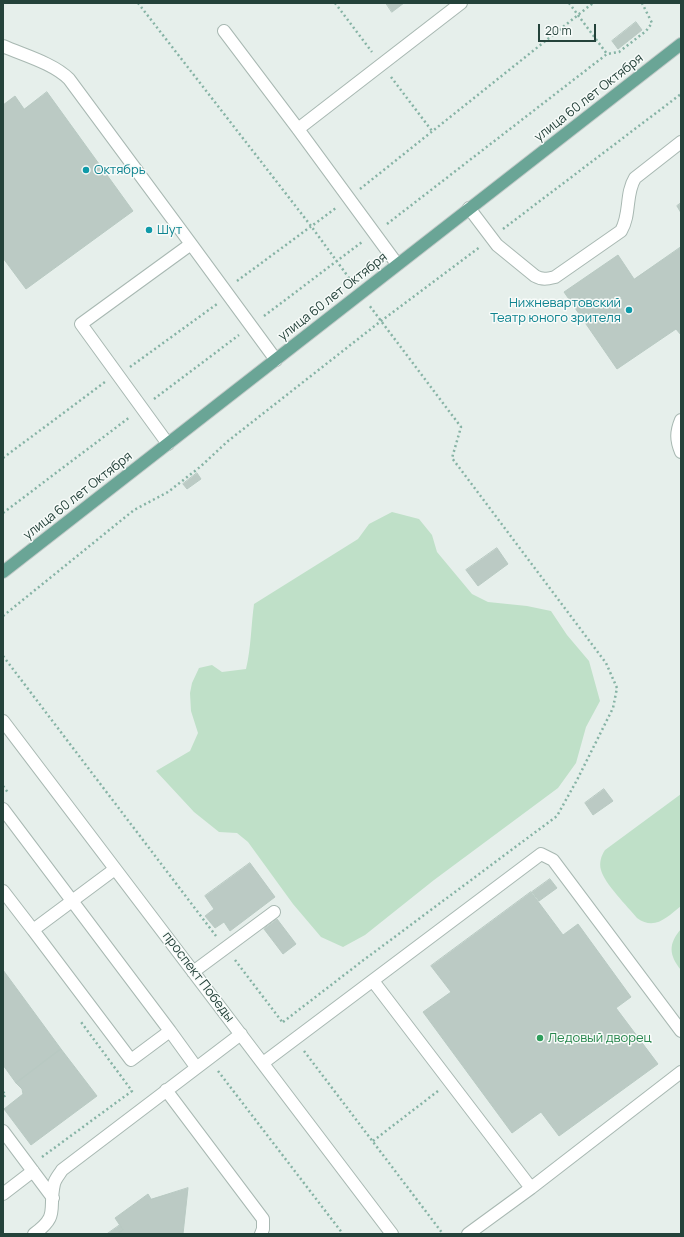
<!DOCTYPE html>
<meta charset="utf-8">
<style>
body{margin:0}
#map{position:relative;width:684px;height:1237px;overflow:hidden;background:#e6efeb;font-family:Manrope,sans-serif}
canvas{display:block}
.frame{position:absolute;inset:0;border:4px solid #24423a;pointer-events:none}
.scale{position:absolute;left:538px;top:24px;width:58px;height:18px;box-sizing:border-box;border:2px solid #24423a;border-top:0;padding-left:5px;font-size:12px;line-height:14px;white-space:nowrap;color:#24423a;-webkit-text-stroke:3px #f7fbf9;paint-order:stroke}
</style>
<div id="map">
<canvas width="684" height="1237"></canvas>
<div class="frame"></div>
<div class="scale">20 m</div>
</div>
<script>
const ctx = document.querySelector('canvas').getContext('2d');
ctx.lineJoin = 'round';
function fill(path, color) { ctx.fillStyle = color; ctx.fill(path, 'evenodd'); }
function trace(path, color, width, dash) { ctx.strokeStyle = color; ctx.lineWidth = width; ctx.lineCap = dash ? 'butt' : 'round'; ctx.setLineDash(dash || []); ctx.stroke(path); }
function write(font, color, halo, rows, align = 'center') {
  ctx.font = font + ' Manrope,sans-serif'; ctx.lineWidth = 3; ctx.setLineDash([]); ctx.textBaseline = 'middle'; ctx.strokeStyle = halo; ctx.fillStyle = color; for (const [text, x, y, turn = 0] of rows) {
    ctx.save(); ctx.translate(x, y); ctx.rotate((+turn || 0) * Math.PI / 180); ctx.textAlign = isNaN(turn) ? turn : align; if (halo) ctx.strokeText(text, 0, 0); ctx.fillText(text, 0, 0); ctx.restore();
  }
}
const green = new Path2D(`
 M 392,512 L 419,519 L 432,535 L 437,552 L 472,594 L 488,602 L 527,606 L 551,611 L 567,635 L 589,661 L 600,701 L 586,727 L 576,763 L 558,788 L 434,880 L 365,935 L 343,947 L 321,937 L 293,904 L 248,842 L 237,833 L 219,832 L 194,812 L 156,771 L 190,751 L 198,733 L 191,711 L 190,693 L 192,683 L 199,668 L 212,665 L 222,672 L 246,669 C 251,648 251,626 254,604 L 358,539 L 369,524 Z
 M 681,794 L 681,906 C 667,917 655,931 637,918 C 628,907 604,883 601,870 C 599,863 601,856 605,850 Z
 M 681,929 L 681,970 C 669,955 668,944 681,929 Z`);
const building = new Path2D(`
 M 386,3 L 404,3 L 392,12 Z
 M 636,22 L 642,30 L 618,49 L 612,41 Z
 M 47,92 L 133,211 L 26,289 L 3,258 L 3,105 L 15,96 L 24,109 Z
 M 681,203 L 681,213 L 677,206 Z
 M 681,247 L 681,335 L 676,329 L 617,369 L 564,292 L 618,255 L 634,279 Z
 M 197,473 L 201,479 L 187,489 L 183,484 Z
 M 497,548 L 508,564 L 478,586 L 466,570 Z
 M 604,789 L 613,801 L 593,815 L 585,803 Z
 M 250,863 L 275,897 L 230,931 L 224,922 L 215,928 L 205,916 L 214,909 L 205,896 Z
 M 550,879 L 557,888 L 539,901 L 532,892 Z
 M 531,892 L 563,935 L 578,924 L 631,997 L 616,1008 L 658,1064 L 559,1136 L 541,1112 L 512,1133 L 423,1012 L 451,992 L 431,966 Z
 M 277,919 L 296,944 L 283,954 L 264,929 Z
 M 3,970 L 61,1049 L 16,1083 L 3,1065 Z
 M 61,1049 L 97,1096 L 31,1145 L 4,1109 L 23,1094 L 22,1089 L 16,1083 Z
 M 188,1188 L 183,1234 L 117,1234 L 123,1230 L 115,1218 L 148,1194 L 151,1199 Z
 M 120,1225 L 123,1230 L 117,1234 L 107,1234 Z`);
const path = new Path2D(`
 M 138,3 L 311,226 L 352,282
 M 335,3 L 372,52
 M 569,3 L 607,54
 M 391,77 L 432,131
 M 360,189 L 593,3
 M 387,224 L 607,54 L 619,52 L 646,31 L 652,23 L 642,3
 M 503,229 L 681,94
 M 237,281 L 336,208
 M 264,316 L 362,242
 M 130,367 L 217,304
 M 154,399 L 239,335
 M 3,458 L 105,382
 M 3,513 L 130,417
 M 3,616 L 134,510 L 168,492 L 200,467 L 228,441 L 381,321 L 480,247
 M 3,656 L 216,936
 M 3,786 L 9,794
 M 235,960 L 283,1023
 M 283,1022 L 361,962 L 557,816 L 577,780 L 613,708 L 617,688 L 606,663 L 452,458 L 461,427 L 369,305
 M 304,1051 L 443,1234
 M 218,1071 L 343,1234
 M 3,1092 L 6,1095 L 3,1097
 M 373,1141 L 438,1091
 M 42,1157 L 132,1091 L 81,1022`);
const minor = new Path2D(`
 M 224,31 L 298,129 L 397,264
 M 3,46 C 23,55 53,63 69,79 L 191,244
 M 298,129 L 461,3
 M 469,208 L 497,245 L 535,276 C 542,280 547,279 555,277 L 621,231 C 631,214 625,194 635,178 L 681,142
 M 681,420 C 676,432 676,440 681,452
 M 168,444 L 81,324 L 191,244 L 276,360
 M 3,721 L 392,1234
 M 3,809 L 170,1031 L 131,1060 L 33,930 C 60,910 88,889 115,869
 M 3,891 L 33,930
 M 193,972 L 274,912
 M 373,981 L 531,1188
 M 170,1031 L 196,1067
 M 263,1063 L 541,854 L 553,860 L 681,1031
 M 166,1090 L 263,1219 L 263,1229 L 261,1234
 M 3,1131 L 53,1198
 M 3,1194 L 33,1171
 M 34,1234 C 60,1215 48,1210 54,1184 C 55,1179 59,1175 62,1170 L 241,1034
 M 468,1234 L 531,1188 L 681,1072`);
const major = new Path2D(`
 M 3,572 L 681,44`);
const markers = [
 [86,170,4,"#0f9aa8"],
 [149,230,4,"#0f9aa8"],
 [629,310,4,"#0f9aa8"],
 [540,1038,4,"#2e9e5b"]
];
const streetNames = [
 ["улица 60 лет Октября",589,98,-38],
 ["улица 60 лет Октября",333,297,-38],
 ["улица 60 лет Октября",78,496,-38],
 ["проспект Победы",198,977,53]
];
const cultureNames = [
 ["Октябрь",94,170],
 ["Шут",157,230],
 ["Нижневартовский",621,303,"right"],
 ["Театр юного зрителя",621,318,"right"]
];
const leisureNames = [
 ["Ледовый дворец",548,1038]
];
fill(green, '#bfe0c8');
fill(building, '#bbcac4');
trace(building, '#b8c9c2', 1);
trace(minor, '#a8b8b2', 14);
trace(major, '#c2cac8', 14);
trace(path, '#86b3a5', 2.5, [2, 3]);
trace(minor, '#fff', 12);
trace(major, '#6aa596', 12);
for (const [x, y, r, color] of markers) { const dot = new Path2D(); dot.arc(x, y, r, 0, 2 * Math.PI); ctx.fillStyle = color; ctx.fill(dot); trace(dot, '#f7fbf9', 1.5); }
write('13px', '#24423a', '#f7fbf9', streetNames);
write('13px', '#0d838f', '#f7fbf9', cultureNames, 'left');
write('13px', '#27864d', '#f7fbf9', leisureNames, 'left');
</script>
